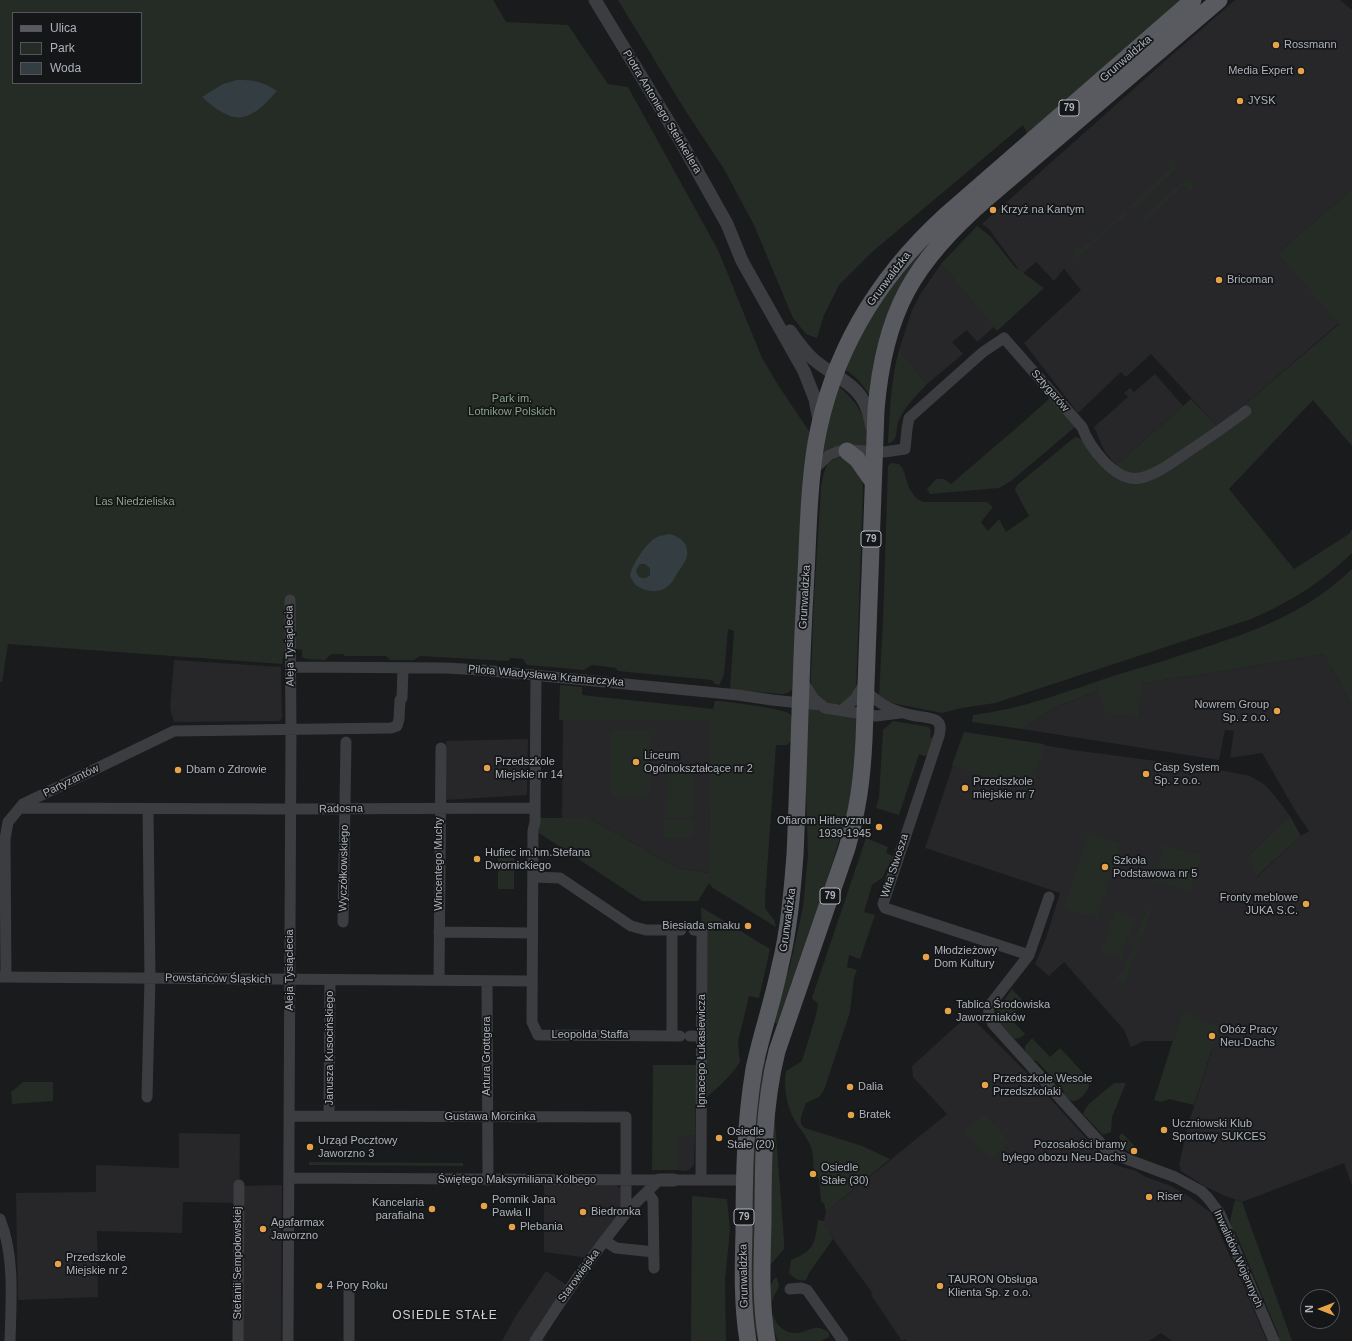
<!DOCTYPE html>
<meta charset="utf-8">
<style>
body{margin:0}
#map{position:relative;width:1352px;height:1341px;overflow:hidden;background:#1a1b1d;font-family:Helvetica,sans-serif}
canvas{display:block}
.legend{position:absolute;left:12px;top:12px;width:130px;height:72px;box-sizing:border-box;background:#151618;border:1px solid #525559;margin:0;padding:5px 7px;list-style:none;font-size:12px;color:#aeb3bb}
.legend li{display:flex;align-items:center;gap:8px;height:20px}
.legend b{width:20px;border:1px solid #525559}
.north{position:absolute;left:1300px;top:1289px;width:40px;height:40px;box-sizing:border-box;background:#151618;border:1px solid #525559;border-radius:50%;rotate:270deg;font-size:11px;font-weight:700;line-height:16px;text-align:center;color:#aeb3bb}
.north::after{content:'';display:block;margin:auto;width:14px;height:18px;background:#e6a249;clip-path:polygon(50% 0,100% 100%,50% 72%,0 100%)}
</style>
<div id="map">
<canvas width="1352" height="1341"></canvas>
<ul class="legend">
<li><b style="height:5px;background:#585a60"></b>Ulica</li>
<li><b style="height:11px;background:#252c25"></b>Park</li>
<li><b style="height:11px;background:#333d42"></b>Woda</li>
</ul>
<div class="north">N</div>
</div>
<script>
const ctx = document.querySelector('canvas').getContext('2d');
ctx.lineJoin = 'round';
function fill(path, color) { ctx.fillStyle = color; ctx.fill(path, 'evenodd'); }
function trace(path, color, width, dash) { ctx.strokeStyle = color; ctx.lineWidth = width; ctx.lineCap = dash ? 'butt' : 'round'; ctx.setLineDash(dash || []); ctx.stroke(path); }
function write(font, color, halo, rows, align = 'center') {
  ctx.font = font + ' Helvetica,sans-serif'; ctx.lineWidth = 3.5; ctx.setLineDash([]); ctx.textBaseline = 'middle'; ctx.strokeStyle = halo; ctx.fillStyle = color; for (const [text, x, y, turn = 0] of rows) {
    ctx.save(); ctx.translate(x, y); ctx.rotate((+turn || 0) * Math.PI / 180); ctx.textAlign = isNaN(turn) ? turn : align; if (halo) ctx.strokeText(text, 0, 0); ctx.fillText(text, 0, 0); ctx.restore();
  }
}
const built = new Path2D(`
 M 1235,0 L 1340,0 L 1352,10 L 1352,190 L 1277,253 L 1339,323 L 1230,417 L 1217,426 L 1151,354 L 1126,377 L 1121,372 L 1078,413 L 1024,343 L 1081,290 L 1064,269 L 1054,281 L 1036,262 L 1022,274 L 989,229 L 982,224 L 1165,61 Z
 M 941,264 L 994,327 L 977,342 L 967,330 L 952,342 L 963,354 L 927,384 L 899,350 L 912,310 L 921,293 Z
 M 1155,374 L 1183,406 L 1116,465 L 1105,452 L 1094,427 L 1128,397 L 1124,393 L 1130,388 L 1134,392 Z
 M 1324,654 L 1352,705 L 1352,1185 L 1344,1163 L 1242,1202 L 1225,1196 L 1206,1187 L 1181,1171 L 1179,1165 L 1188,1125 L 1212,1050 L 1182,1012 L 1173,1041 L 1144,1041 L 1131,1047 L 1124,1030 L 1064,962 L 1049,976 L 1035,964 L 1046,938 L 1060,893 L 925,848 L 964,732 L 1073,750 L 1209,768 L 1250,776 L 1264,784 L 1275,796 L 1290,816 L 1249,855 L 1257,877 L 1301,836 L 1309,831 L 1296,812 L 1262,753 L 1230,758 L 1234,731 L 1225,730 L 1219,760 L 1022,729 L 1052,709 L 1098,690 L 1139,716 L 1141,683 L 1212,673 Z
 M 174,660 L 281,667 L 282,718 L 279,721 L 174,722 L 170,708 Z
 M 563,720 L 711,720 L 709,873 L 677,868 L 589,818 L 562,818 Z
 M 528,739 L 527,795 L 445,800 L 446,741 Z
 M 971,1017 L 1027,1073 L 1107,1161 L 1115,1165 L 1136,1171 L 1146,1177 L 1171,1186 L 1187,1195 L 1211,1213 L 1232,1261 L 1233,1261 L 1267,1341 L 1172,1341 L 1161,1333 L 1149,1341 L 907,1341 L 905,1339 L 902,1341 L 871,1295 L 873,1294 L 823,1225 L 826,1212 L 947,1114 L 913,1077 L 912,1066 L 964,1019 Z
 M 179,1133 L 240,1134 L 239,1203 L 183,1202 L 182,1233 L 97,1231 L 98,1297 L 18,1300 L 16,1193 L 96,1192 L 96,1165 L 179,1168 Z
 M 677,1135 L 695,1135 L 694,1165 L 690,1169 L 686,1171 L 677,1170 Z
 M 544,1184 L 616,1185 L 622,1190 L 623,1208 L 589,1258 L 544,1252 Z
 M 282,1185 L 281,1341 L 241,1341 L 243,1186 Z
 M 546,1271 L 574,1290 L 542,1339 L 546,1341 L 502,1341 L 515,1317 Z`);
const green = new Path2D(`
 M 0,0 L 493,0 L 506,22 L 568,25 L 608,84 L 628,87 L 718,250 L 762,358 L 778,385 L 811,434 L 792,689 C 789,693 786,694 781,694 L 730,689 L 734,631 L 728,629 L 724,675 L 719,685 L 715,684 L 712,680 L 618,671 L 616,668 L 592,665 L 584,670 L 527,665 L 523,659 L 511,658 L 508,661 L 420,656 L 414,660 L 390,660 L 386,656 L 345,656 L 343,654 L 331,654 L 325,660 L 306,659 L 302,657 L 302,650 L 285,648 L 282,664 L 8,644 L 2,682 L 0,682 ZM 13,13 L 141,13 L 141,83 L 13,83 Z
 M 618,0 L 1184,0 L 1028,135 L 1023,125 L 872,252 L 839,285 L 824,315 L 817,338 L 806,334 L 793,318 L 754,225 L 724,169 L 685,110 Z
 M 1170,160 L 1174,160 L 1177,163 L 1176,169 L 1131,210 L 1129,208 L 1171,168 L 1167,163 Z
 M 1186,180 L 1190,180 L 1193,182 L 1192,189 L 1190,191 L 1184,185 L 1144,222 L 1142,219 L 1181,183 Z
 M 1352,190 L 1352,446 L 1313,400 L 1229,489 L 1294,569 L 1349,534 L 1352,529 L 1352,553 C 1322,582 1289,603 1251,619 L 995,703 L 962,708 L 942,713 L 887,702 L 879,696 L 883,622 L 888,466 L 891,463 L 899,464 L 903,469 L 909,488 L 916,498 L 923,502 L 987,502 L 993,507 L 981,522 L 988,531 L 999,519 L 1006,532 L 1029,516 L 1015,490 L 1017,485 L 1075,437 L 1079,438 L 1084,441 L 1106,469 L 1116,465 L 1191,399 L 1217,426 L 1230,417 L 1339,324 L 1277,253 Z
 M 1125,211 L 1127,214 L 1077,258 L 1073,257 L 1073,250 L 1076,246 L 1081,250 Z
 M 958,212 L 928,246 L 871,397 C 863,385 856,376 844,369 L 856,341 L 894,279 Z
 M 977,226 L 990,236 L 1015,267 L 1044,288 L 997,331 L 941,264 Z
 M 899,350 L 927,384 C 917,395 905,406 899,420 C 895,428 899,439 890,443 L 888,443 L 888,440 C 890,409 891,379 899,350 Z
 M 837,385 C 859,403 867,418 869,445 C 852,445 834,443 821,454 Z
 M 1050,398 L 1075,427 L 1011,481 L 999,488 L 930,494 L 927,489 L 936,479 L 944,479 L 951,484 L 1020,425 Z
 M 839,457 L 847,458 L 862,476 L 863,489 L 856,691 C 852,695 847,701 842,703 C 831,709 817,698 812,688 C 809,681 812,664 812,655 C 813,599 818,543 821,487 C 824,473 824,462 839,457 Z
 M 1352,569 L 1352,705 L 1324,654 L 1212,673 L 1142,683 L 1139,716 L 1106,713 L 1098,690 L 1052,709 L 1022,729 L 972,722 L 973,715 C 1022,709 1069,691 1116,675 C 1144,667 1172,658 1200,649 C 1258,630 1307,612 1352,569 Z
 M 560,685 L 582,687 L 582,695 L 713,709 L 715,701 C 725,701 786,709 790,714 C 795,720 792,734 791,741 L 787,745 L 776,745 L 765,898 L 765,908 L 774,920 L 776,927 L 713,888 L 709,883 L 698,901 L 642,901 L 539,833 L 540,818 L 589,818 L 677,868 L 709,873 L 710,720 L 559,720 Z
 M 812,709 L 827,713 L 860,716 L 849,819 L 840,838 L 828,877 L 777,1024 L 773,1022 L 790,966 L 803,907 L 808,855 L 805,761 L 806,710 Z
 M 893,721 L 929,727 L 931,731 L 930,737 L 933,738 L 927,755 L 924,756 L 919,754 L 899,815 L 876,808 L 879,798 L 883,730 Z
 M 611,730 L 649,730 L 649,797 L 611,797 Z
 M 964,732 L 1044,744 L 1043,752 L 1030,792 L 952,765 Z
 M 668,764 L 694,765 L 693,817 L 667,817 Z
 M 1290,816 L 1301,836 L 1256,877 L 1249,855 Z
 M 664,820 L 693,820 L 693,838 L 664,838 Z
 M 1088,833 L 1120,843 L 1097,918 L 1064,908 Z
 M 866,838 L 888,847 L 886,853 L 893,856 L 889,869 L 886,869 L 883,877 L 872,885 L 864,912 L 875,915 L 860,959 L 849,955 L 847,967 L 857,970 L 854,978 L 850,1012 L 824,1090 L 819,1097 L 806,1103 C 804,1111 796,1123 805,1128 L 862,1146 L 890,1159 L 826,1212 L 824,1203 L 821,1202 L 819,1179 L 814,1175 C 813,1167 814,1158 812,1150 C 809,1140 802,1132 796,1123 C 787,1107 783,1089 786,1071 L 802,1061 L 816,1015 L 818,1004 L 812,998 Z
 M 1164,845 L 1201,855 L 1191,891 L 1154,881 Z
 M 498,858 L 514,858 L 514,889 L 498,889 Z
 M 701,907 L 770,949 L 759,998 L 749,996 L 738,1042 L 740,1062 C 728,1080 712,1093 695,1107 L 695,1135 L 677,1136 L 677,1170 L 652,1170 L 653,1065 L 697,1065 L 702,931 Z
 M 1150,907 L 1150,913 L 1124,984 L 1116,979 L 1123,972 L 1144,917 Z
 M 1115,911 L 1135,918 L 1121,958 L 1101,952 Z
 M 1012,989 L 1024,1002 L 1010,1018 L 1025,1034 L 1020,1038 L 1015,1039 L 998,1023 L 996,1012 Z
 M 1182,1012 L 1226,1029 L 1227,1033 L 1218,1030 L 1194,1105 L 1169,1099 L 1161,1102 L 1154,1100 Z
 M 1032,1038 L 1050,1057 L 1060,1048 L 1085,1075 C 1087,1078 1089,1080 1089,1084 C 1089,1091 1079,1102 1072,1101 C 1069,1100 1066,1097 1063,1095 L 1064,1091 L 1037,1061 L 1032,1060 L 1025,1052 L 1025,1046 Z
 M 763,1059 L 769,1061 L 761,1341 L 758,1341 L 754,1325 L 750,1297 L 751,1150 Z
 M 23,1082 L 53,1082 L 53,1101 L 12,1104 L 11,1092 Z
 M 1114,1083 L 1126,1083 L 1112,1117 L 1111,1132 L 1103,1135 L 1083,1114 L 1086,1108 L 1089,1104 Z
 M 984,1115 L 1010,1142 L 991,1159 L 964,1131 Z
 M 773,1121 L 775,1122 L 784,1240 L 784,1249 L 771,1264 L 768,1263 Z
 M 1122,1133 L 1137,1148 L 1136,1156 C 1126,1152 1122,1147 1119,1136 Z
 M 309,1162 L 463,1163 L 463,1166 L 309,1165 Z
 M 692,1196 L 727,1199 L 730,1229 L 725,1280 L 726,1341 L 691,1341 Z
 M 1235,1200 L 1242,1202 L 1292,1341 L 1279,1341 L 1278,1340 L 1279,1336 L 1235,1231 L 1231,1229 L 1230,1220 Z
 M 818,1220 L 824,1221 L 824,1225 L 833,1239 L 809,1273 L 806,1280 C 799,1282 794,1278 789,1273 L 791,1260 C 814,1251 815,1244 818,1220 Z
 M 775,1278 L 777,1278 L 779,1285 C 778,1291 773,1296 772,1302 C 769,1317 781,1334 796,1333 C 803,1333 808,1329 815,1328 C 820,1327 825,1330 829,1333 L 829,1337 L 821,1341 L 778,1341 C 771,1324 762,1294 775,1278 Z`);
const water = new Path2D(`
 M 237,80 C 254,80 262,81 277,91 C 249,123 235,127 202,97 L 223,84 Z
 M 670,534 C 675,536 682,538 685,544 C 691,555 684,564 678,572 C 675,577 673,582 669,585 C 661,594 646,592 637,586 C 634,584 632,579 630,576 C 632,564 647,542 657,537 C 661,535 666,535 670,534 ZM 640,564 L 645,564 L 650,568 L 650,575 C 644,581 637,578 636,570 Z`);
const minor = new Path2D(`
 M 813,470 L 829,455 L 839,451 L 852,450 L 884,452 L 905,449 L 907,429 L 909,418 L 983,352 L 1004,338 L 1082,427 C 1089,446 1115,483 1140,478 C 1155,475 1170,464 1183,455 C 1204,441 1225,427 1246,411
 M 291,667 L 445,668 L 482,670 L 738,695 L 772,700 L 820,705
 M 536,674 L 535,822 L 533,831 L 532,1022 L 538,1035 L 680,1036
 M 801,679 L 814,699 L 825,708 L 876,716 L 900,713
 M 866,691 C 881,706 895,712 916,716 C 922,717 932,717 937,721 C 942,725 940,731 939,736 L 883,904 L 885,908 L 1029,955
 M 842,710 L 855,699 L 861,689 L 866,684
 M 20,808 L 291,809 L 534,808
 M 533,877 L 560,878 L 631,926 L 646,930 L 681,930
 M 1049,897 L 1029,955 L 990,1005 C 987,1013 990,1017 993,1024 L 1106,1149 L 1124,1158 L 1175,1177 L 1201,1191 L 1208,1198 L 1220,1214 L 1274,1341
 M 343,922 L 346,742
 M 694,930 L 702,931 L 701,1180
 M 439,932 L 532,933
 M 6,976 L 5,839 L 8,822 L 23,804 L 174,731 L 391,728 L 397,726 L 399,719 L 400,700 L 402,698 L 403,668
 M 0,977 L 532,981
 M 439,980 L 441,748
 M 487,981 L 488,1180
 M 672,1035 L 672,930
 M 690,1036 L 702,1036
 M 147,1097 L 150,978 L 148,809
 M 290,1116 L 626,1117 L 626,1213
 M 329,1116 L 330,980
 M 289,1178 L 659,1180
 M 674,1180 L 744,1180
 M 647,1192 L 653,1200 L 654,1268
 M 0,1219 C 15,1257 11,1301 10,1341
 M 605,1241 L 616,1248 L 654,1252
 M 790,1289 L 801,1288 L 807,1290 L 843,1341
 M 238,1341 L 239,1185
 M 288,1341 L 291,729 L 290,600
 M 349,1341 L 349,1290
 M 535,1341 C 563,1297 593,1254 626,1213 C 636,1202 648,1191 659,1180`);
const tertiary = new Path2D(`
 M 595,0 L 681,142 L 727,224 L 742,261 L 804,371 L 815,399 L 819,420
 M 790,331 C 797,341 804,351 813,359 C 831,375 857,383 866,406 C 869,412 870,420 872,427
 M 659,1180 L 674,1180`);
const primary = new Path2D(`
 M 847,451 L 857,459 L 873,482
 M 748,1341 C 742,1305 743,1268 744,1232 C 744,1177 745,1123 754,1069 C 761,1035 773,1001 780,966 C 789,930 792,893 795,855 C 799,768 800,680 805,593 C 808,543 808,492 816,443 C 832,353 877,278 945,216 L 1193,0
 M 767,1341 C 760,1302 762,1262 763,1222 C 763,1165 763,1107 777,1051 L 847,848 C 858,810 862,780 864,740 L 876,410 C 884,312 913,262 987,198 L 1219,0`);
const markers = [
 [1276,45,4,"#e6a249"],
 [1301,71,4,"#e6a249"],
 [1240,101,4,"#e6a249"],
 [993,210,4,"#e6a249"],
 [1219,280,4,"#e6a249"],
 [1277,711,4,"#e6a249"],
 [636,762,4,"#e6a249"],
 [487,768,4,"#e6a249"],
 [178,770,4,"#e6a249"],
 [1146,774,4,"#e6a249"],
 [965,788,4,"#e6a249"],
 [879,827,4,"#e6a249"],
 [477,859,4,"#e6a249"],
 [1105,867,4,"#e6a249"],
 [1306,904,4,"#e6a249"],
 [748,926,4,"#e6a249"],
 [926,957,4,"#e6a249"],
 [948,1011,4,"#e6a249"],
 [1212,1036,4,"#e6a249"],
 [985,1085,4,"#e6a249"],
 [850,1087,4,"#e6a249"],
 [851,1115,4,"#e6a249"],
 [1164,1130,4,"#e6a249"],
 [719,1138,4,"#e6a249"],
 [310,1147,4,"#e6a249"],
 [1134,1151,4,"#e6a249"],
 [813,1174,4,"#e6a249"],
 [1149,1197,4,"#e6a249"],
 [484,1206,4,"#e6a249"],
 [432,1209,4,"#e6a249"],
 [583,1212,4,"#e6a249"],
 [512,1227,4,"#e6a249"],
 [263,1229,4,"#e6a249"],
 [58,1264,4,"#e6a249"],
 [319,1286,4,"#e6a249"],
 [940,1286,4,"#e6a249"]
];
const shields = [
 [1069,108,20],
 [871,539,20],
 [830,896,20],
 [744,1217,20]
];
const shieldNames = [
 ["79",1069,108],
 ["79",871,539],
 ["79",830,896],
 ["79",744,1217]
];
const poiNames = [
 ["Rossmann",1284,45],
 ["Media Expert",1293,71,"right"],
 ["JYSK",1248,101],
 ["Krzyż na Kantym",1001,210],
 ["Bricoman",1227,280],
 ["Nowrem Group",1269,705,"right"],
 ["Sp. z o.o.",1269,718,"right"],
 ["Liceum",644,756],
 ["Ogólnokształcące nr 2",644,769],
 ["Przedszkole",495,762],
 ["Miejskie nr 14",495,775],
 ["Casp System",1154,768],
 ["Sp. z o.o.",1154,781],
 ["Dbam o Zdrowie",186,770],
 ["Przedszkole",973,782],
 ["miejskie nr 7",973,795],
 ["Ofiarom Hitleryzmu",871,821,"right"],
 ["1939-1945",871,834,"right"],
 ["Hufiec im.hm.Stefana",485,853],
 ["Dwornickiego",485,866],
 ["Szkoła",1113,861],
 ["Podstawowa nr 5",1113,874],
 ["Fronty meblowe",1298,898,"right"],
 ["JUKA S.C.",1298,911,"right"],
 ["Biesiada smaku",740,926,"right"],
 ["Młodzieżowy",934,951],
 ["Dom Kultury",934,964],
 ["Tablica Środowiska",956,1005],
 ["Jaworzniaków",956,1018],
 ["Obóz Pracy",1220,1030],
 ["Neu-Dachs",1220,1043],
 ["Przedszkole Wesołe",993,1079],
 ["Przedszkolaki",993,1092],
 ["Dalia",858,1087],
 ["Bratek",859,1115],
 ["Uczniowski Klub",1172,1124],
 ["Sportowy SUKCES",1172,1137],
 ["Osiedle",727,1132],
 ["Stałe (20)",727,1145],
 ["Urząd Pocztowy",318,1141],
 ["Jaworzno 3",318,1154],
 ["Pozosałości bramy",1126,1145,"right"],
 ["byłego obozu Neu-Dachs",1126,1158,"right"],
 ["Osiedle",821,1168],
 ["Stałe (30)",821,1181],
 ["Riser",1157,1197],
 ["Pomnik Jana",492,1200],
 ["Pawła II",492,1213],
 ["Kancelaria",424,1203,"right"],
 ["parafialna",424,1216,"right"],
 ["Biedronka",591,1212],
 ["Agafarmax",271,1223],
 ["Jaworzno",271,1236],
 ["Plebania",520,1227],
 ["Przedszkole",66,1258],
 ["Miejskie nr 2",66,1271],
 ["TAURON Obsługa",948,1280],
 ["Klienta Sp. z o.o.",948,1293],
 ["4 Pory Roku",327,1286]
];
const streetNames = [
 ["Grunwaldzka",1126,59,-41],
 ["Piotra Antoniego Steinkellera",662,112,59],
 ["Grunwaldzka",889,279,-53],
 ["Sztygarów",1050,391,49],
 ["Grunwaldzka",805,597,-87],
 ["Aleja Tysiąclecia",290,646,-91],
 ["Pilota Władysława Kramarczyka",546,676,5],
 ["Partyzantów",71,781,-26],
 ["Radosna",341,809,-1],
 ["Wincentego Muchy",439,864,-90],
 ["Wita Stwosza",895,866,-72],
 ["Wyczółkowskiego",344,868,-89],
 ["Grunwaldzka",788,920,-82],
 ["Aleja Tysiąclecia",290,970,-90],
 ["Powstańców Śląskich",218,979,1],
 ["Leopolda Staffa",590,1035],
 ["Janusza Kusocińskiego",330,1048,-90],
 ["Ignacego Łukasiewicza",702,1051,-90],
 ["Artura Grottgera",487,1056,-90],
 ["Gustawa Morcinka",490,1117],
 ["Świętego Maksymiliana Kolbego",517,1180],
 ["Inwalidów Wojennych",1238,1259,66],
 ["Stefanii Sempołowskiej",238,1263,-90],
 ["Starowiejska",579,1276,-54],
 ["Grunwaldzka",744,1276,-91]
];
const parkNames = [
 ["Park im.",512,399],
 ["Lotnikow Polskich",512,412],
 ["Las Niedzieliska",135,502]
];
const neighbourhoodNames = [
 ["OSIEDLE STAŁE",445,1316]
];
fill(built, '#27272a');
fill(green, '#252c25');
fill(water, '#333d42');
trace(minor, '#3c3d41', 11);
trace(tertiary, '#3c3d41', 13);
trace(primary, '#585a60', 17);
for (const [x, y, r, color] of markers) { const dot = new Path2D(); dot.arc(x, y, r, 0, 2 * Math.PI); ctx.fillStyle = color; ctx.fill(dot); trace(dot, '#151618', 1.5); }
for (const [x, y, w] of shields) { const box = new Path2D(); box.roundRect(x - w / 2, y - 8, w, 16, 3); ctx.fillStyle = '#151618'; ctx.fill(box); trace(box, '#aeb3bb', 1); }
write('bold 10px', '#aeb3bb', null, shieldNames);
write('11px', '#aeb3bb', '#151618', poiNames, 'left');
write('11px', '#aeb3bb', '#151618', streetNames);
write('11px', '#88a487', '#151618', parkNames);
ctx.letterSpacing = '1px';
write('12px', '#cfd2d7', '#151618', neighbourhoodNames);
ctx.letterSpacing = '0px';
</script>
